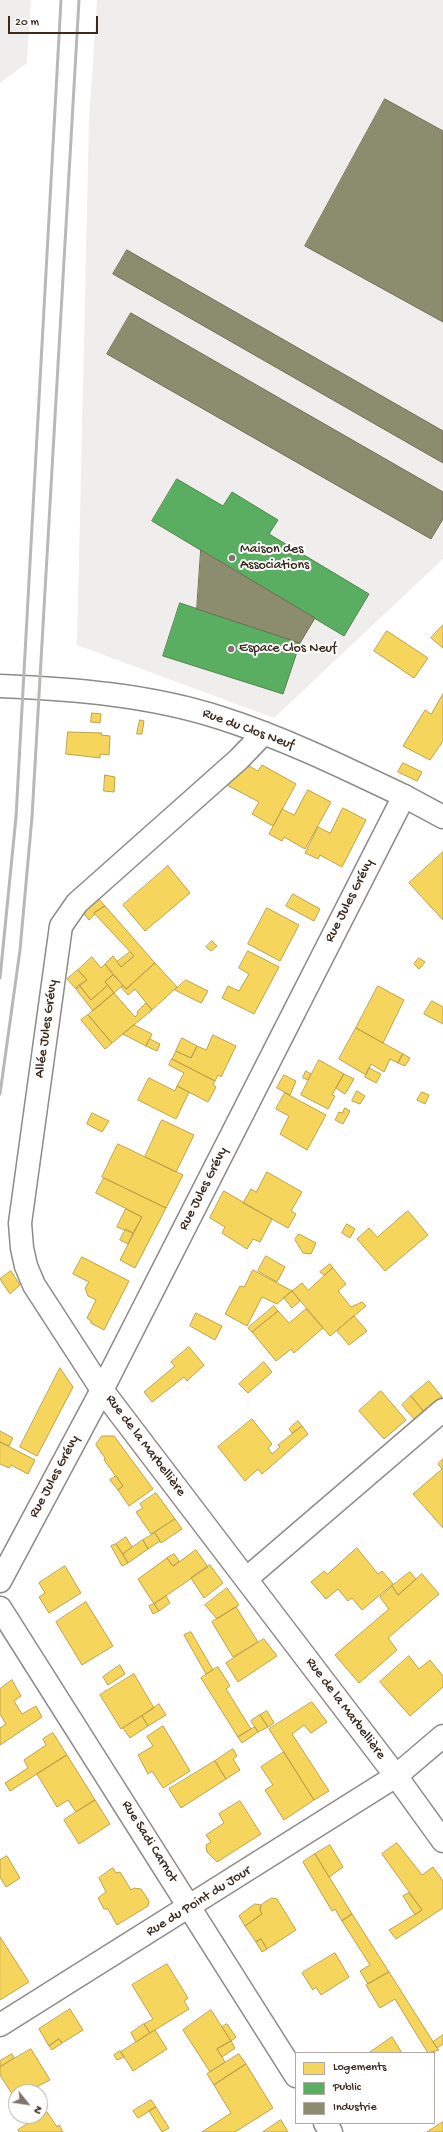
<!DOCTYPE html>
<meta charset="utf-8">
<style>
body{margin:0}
#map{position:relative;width:443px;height:2132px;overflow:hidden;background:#fff;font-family:"Gochi Hand",sans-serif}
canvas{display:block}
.legend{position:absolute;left:295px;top:2052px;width:140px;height:72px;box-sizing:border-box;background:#fff;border:1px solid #b1aaa5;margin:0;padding:5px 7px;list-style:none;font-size:12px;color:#3b2a1e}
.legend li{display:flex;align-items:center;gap:8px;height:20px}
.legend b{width:20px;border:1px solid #b1aaa5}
.north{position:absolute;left:8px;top:2084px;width:40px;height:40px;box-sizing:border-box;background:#fff;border:1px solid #b1aaa5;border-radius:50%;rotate:120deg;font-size:11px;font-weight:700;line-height:16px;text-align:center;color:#3b2a1e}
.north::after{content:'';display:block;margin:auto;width:14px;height:18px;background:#80756d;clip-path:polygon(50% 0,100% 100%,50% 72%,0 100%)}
.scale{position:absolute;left:8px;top:16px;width:90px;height:18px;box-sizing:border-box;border:2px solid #3b2a1e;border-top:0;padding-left:5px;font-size:12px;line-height:14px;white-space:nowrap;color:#3b2a1e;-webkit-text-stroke:3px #fff;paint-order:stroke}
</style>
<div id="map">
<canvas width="443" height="2132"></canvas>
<ul class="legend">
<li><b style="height:11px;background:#f6d55c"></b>Logements</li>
<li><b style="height:11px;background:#5aae61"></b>Public</li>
<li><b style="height:11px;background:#8c8c6e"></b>Industrie</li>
</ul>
<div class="north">N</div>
<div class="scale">20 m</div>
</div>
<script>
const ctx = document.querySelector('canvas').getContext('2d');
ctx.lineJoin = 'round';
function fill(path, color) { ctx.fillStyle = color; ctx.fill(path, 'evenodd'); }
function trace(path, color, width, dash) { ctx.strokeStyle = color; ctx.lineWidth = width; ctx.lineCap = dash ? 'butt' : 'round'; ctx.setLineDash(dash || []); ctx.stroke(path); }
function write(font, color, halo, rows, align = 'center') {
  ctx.font = font + ' "Gochi Hand",sans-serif'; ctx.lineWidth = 4; ctx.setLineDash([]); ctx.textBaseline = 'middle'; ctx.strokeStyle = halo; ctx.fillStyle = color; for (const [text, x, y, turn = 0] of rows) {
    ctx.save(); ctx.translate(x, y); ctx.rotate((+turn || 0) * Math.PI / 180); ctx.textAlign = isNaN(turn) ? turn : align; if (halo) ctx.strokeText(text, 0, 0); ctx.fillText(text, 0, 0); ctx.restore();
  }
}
const built = new Path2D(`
 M 0,0 L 31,0 L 27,63 L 0,83 Z
 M 97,0 L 443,0 L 443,559 L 274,718 L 77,645 L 89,122 Z`);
const homes = new Path2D(`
 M 443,625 L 443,648 L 431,638 Z
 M 387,631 L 428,658 L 414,678 L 374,651 Z
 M 443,694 L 443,741 L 430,760 L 403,746 L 425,710 L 431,714 Z
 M 92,713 L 101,714 L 100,723 L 91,722 Z
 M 140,720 L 144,721 L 142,734 L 137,734 Z
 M 68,732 L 102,733 L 101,735 L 110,736 L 109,755 L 100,754 L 100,758 L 66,754 Z
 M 403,763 L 422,772 L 417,781 L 398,772 Z
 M 247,765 L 258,771 L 262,765 L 296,784 L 273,826 L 252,814 L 259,802 L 225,784 Z
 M 105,775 L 115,777 L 114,792 L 104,791 Z
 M 308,790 L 331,802 L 305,849 L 284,837 L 282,841 L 269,834 L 282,809 L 294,815 Z
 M 343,808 L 366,820 L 342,867 L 320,855 L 318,859 L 305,853 L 318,827 L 330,833 Z
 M 443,852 L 443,920 L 409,883 Z
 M 168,866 L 190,893 L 145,931 L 123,905 Z
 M 293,894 L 320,909 L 314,921 L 286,906 Z
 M 97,897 L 105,906 L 94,913 L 95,914 L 89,920 L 82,911 Z
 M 105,906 L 155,963 L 126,989 L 105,964 L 113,956 L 121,967 L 134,956 L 94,913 Z
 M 267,908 L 299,925 L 280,961 L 248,944 Z
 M 212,941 L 217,946 L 211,951 L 206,947 Z
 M 248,951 L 279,967 L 254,1014 L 222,998 L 228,986 L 239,991 L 249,974 L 239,968 Z
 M 130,952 L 134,956 L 121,967 L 117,962 Z
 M 92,957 L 101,968 L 105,964 L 113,975 L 105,982 L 108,985 L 91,1000 L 79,985 L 87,980 L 78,970 Z
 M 419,958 L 425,962 L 419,969 L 414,964 Z
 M 155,963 L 177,987 L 152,1010 L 135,989 L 128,995 L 121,987 L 123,985 L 126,989 Z
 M 78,970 L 87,980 L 76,989 L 67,979 Z
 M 113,975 L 123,985 L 114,993 L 105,982 Z
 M 186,980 L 208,991 L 201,1003 L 175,990 Z
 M 79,985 L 91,1000 L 108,985 L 114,993 L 93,1011 L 76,989 Z
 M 378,986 L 404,1000 L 383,1043 L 356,1028 Z
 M 114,993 L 135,1017 L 138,1014 L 137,1012 L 146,1003 L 152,1010 L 112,1043 L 88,1015 Z
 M 432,1001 L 443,1007 L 443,1024 L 424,1014 Z
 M 88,1015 L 112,1043 L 105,1049 L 81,1020 Z
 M 134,1025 L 152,1034 L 146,1046 L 123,1034 Z
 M 356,1028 L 403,1054 L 398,1063 L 390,1059 L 384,1072 L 371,1064 L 366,1075 L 339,1059 Z
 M 213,1035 L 236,1046 L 221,1077 L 218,1075 L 215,1081 L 172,1059 L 176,1051 L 191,1058 L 197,1046 L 206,1050 Z
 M 182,1038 L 197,1046 L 191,1058 L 176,1051 Z
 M 150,1039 L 160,1044 L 157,1051 L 146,1046 Z
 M 403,1054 L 410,1058 L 405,1066 L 398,1063 Z
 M 172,1059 L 215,1081 L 213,1085 L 216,1087 L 208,1102 L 177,1086 L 184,1073 L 169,1065 Z
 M 319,1060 L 344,1074 L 332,1095 L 335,1096 L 328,1109 L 301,1095 Z
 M 369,1068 L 381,1074 L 376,1083 L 365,1077 Z
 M 306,1071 L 311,1074 L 308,1080 L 303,1078 Z
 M 344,1074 L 354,1079 L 345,1094 L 336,1088 Z
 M 284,1075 L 296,1081 L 290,1095 L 277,1088 Z
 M 149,1078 L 175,1091 L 177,1086 L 189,1092 L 176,1119 L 138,1100 Z
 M 357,1091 L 365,1096 L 360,1104 L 352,1101 Z
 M 422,1092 L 429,1095 L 425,1104 L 417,1100 Z
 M 285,1093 L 326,1115 L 307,1150 L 280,1134 L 289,1116 L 276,1109 Z
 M 345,1108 L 350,1111 L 343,1124 L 335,1120 L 339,1112 L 342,1113 Z
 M 92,1113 L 109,1121 L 102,1132 L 87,1124 Z
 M 162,1120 L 194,1135 L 176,1172 L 145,1157 Z
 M 118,1144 L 183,1175 L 166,1208 L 102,1177 Z
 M 267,1172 L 302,1192 L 291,1211 L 296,1214 L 288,1228 L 243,1203 L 251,1189 L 256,1192 Z
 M 104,1178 L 166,1208 L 135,1268 L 120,1260 L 142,1217 L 96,1193 Z
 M 224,1191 L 272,1219 L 260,1242 L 253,1239 L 247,1249 L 222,1233 L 225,1227 L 210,1218 Z
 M 126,1209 L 142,1217 L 133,1233 L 117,1227 Z
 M 408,1211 L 428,1235 L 385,1271 L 357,1239 L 369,1228 L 377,1237 Z
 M 347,1224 L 355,1229 L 350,1238 L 342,1233 Z
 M 126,1229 L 133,1233 L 128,1244 L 120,1240 Z
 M 299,1234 L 316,1243 L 311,1254 L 303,1253 L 295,1240 Z
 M 266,1256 L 285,1267 L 277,1282 L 258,1271 Z
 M 82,1257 L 129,1281 L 104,1330 L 91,1323 L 91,1321 L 87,1318 L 96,1300 L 88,1296 L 85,1288 L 89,1282 L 73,1274 Z
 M 330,1264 L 333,1268 L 324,1275 L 320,1272 Z
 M 333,1268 L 346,1284 L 338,1291 L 351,1307 L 362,1302 L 366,1306 L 330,1336 L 292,1291 L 302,1283 L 308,1290 Z
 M 253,1270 L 292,1291 L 277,1304 L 262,1297 L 247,1326 L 225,1314 L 240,1286 L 244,1287 Z
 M 11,1271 L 20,1285 L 10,1294 L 0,1279 Z
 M 292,1291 L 300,1301 L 292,1308 L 284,1298 Z
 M 274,1306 L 278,1311 L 252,1332 L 248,1328 Z
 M 306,1309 L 323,1328 L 294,1353 L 291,1349 L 276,1361 L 252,1332 L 278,1311 L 289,1323 Z
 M 196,1313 L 222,1326 L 215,1340 L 190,1326 Z
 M 354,1316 L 367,1331 L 349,1345 L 337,1331 Z
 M 189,1347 L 204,1365 L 187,1381 L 184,1377 L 152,1402 L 144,1392 L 175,1366 L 171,1362 Z
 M 264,1362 L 272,1372 L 248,1393 L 239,1384 Z
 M 60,1368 L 73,1387 L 37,1456 L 20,1447 Z
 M 429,1381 L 442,1397 L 424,1412 L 411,1396 Z
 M 381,1391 L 406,1420 L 384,1439 L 359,1411 Z
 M 411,1396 L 424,1412 L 415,1420 L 402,1405 Z
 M 252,1419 L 272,1444 L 268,1448 L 272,1454 L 280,1447 L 278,1445 L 302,1426 L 308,1434 L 262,1474 L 258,1469 L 245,1481 L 218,1447 Z
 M 298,1421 L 302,1426 L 292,1433 L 289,1429 Z
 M 0,1431 L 13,1438 L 9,1446 L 0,1442 Z
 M 102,1436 L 114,1436 L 153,1489 L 129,1506 L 118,1490 L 123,1486 L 104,1460 L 105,1458 L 96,1445 Z
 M 0,1442 L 35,1460 L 28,1474 L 11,1465 L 9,1468 L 0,1464 Z
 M 443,1459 L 443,1528 L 413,1494 L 442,1469 L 438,1464 Z
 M 116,1476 L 123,1486 L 118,1490 L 110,1480 Z
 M 156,1493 L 175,1519 L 151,1534 L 136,1512 L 143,1508 L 140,1504 Z
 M 175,1519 L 182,1529 L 161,1543 L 155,1533 Z
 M 155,1533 L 160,1541 L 148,1549 L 143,1540 Z
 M 126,1537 L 132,1547 L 123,1554 L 116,1544 Z
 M 143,1540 L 148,1549 L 128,1563 L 123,1554 Z
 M 116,1544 L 128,1563 L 122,1566 L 111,1546 Z
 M 357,1548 L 378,1574 L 382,1571 L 393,1584 L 362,1610 L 352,1598 L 348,1601 L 338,1589 L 326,1599 L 311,1582 L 324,1571 L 327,1574 Z
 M 196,1550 L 208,1567 L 154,1604 L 138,1579 L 167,1558 L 173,1566 Z
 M 174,1554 L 179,1561 L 173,1566 L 167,1558 Z
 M 210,1565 L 223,1583 L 204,1598 L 191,1578 Z
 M 65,1566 L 81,1593 L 49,1613 L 39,1597 L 45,1593 L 39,1583 Z
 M 410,1572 L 416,1579 L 398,1595 L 392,1586 Z
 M 422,1574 L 439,1594 L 388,1638 L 397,1650 L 359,1683 L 335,1655 L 389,1609 L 380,1597 L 392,1586 L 398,1595 Z
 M 227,1588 L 239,1605 L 217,1619 L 205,1605 Z
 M 166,1596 L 170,1603 L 159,1611 L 154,1604 Z
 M 86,1602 L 113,1646 L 82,1665 L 56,1622 Z
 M 154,1604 L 159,1611 L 153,1614 L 149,1606 Z
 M 236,1607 L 258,1642 L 233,1657 L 212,1622 Z
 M 191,1632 L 213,1670 L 206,1674 L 184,1635 Z
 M 264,1639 L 277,1656 L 238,1682 L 226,1663 Z
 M 409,1656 L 419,1669 L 430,1660 L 443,1676 L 443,1687 L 410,1716 L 380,1682 Z
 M 120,1665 L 125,1674 L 108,1685 L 103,1677 Z
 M 218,1667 L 230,1686 L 226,1689 L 251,1729 L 238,1737 L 201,1678 Z
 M 134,1674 L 154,1708 L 121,1729 L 100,1695 Z
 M 12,1680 L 21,1696 L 14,1701 L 22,1714 L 36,1706 L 42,1717 L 0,1745 L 0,1728 L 6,1724 L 0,1714 L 0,1689 Z
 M 312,1702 L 327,1722 L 311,1733 L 304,1725 L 292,1734 L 329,1791 L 314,1800 L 269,1729 Z
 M 159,1704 L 166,1715 L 148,1726 L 142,1716 Z
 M 267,1711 L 274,1723 L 268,1727 L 260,1715 Z
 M 260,1715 L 268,1727 L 258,1732 L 251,1721 Z
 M 142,1716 L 148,1726 L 130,1738 L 123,1728 Z
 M 163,1726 L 190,1771 L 163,1788 L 152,1771 L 148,1774 L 138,1755 L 153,1746 L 147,1737 Z
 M 255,1727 L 258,1732 L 242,1743 L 238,1737 Z
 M 53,1733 L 67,1755 L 10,1791 L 5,1783 L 28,1768 L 24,1760 L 46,1745 L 43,1739 Z
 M 233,1749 L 237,1756 L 233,1759 L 240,1770 L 226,1779 L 215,1761 Z
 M 284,1752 L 314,1800 L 284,1820 L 265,1790 L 273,1785 L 261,1767 Z
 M 67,1755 L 95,1800 L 76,1812 L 68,1800 L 57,1807 L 37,1774 Z
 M 215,1761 L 226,1779 L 181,1808 L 169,1789 Z
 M 95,1800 L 110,1824 L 79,1844 L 64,1820 Z
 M 240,1801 L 261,1834 L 217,1862 L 207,1852 L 206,1845 L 211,1842 L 206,1835 L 224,1823 L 219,1814 Z
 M 397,1843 L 422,1875 L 433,1867 L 443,1881 L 443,1908 L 396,1939 L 389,1930 L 422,1910 L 382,1854 Z
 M 330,1845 L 343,1867 L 329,1877 L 315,1854 Z
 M 315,1854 L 352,1914 L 342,1921 L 335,1909 L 332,1911 L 303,1862 Z
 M 7,1856 L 20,1878 L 6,1887 L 0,1877 L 0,1860 Z
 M 113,1868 L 116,1873 L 120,1872 L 131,1890 L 134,1888 L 141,1889 L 149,1901 L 148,1906 L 117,1925 L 108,1909 L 104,1909 L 98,1898 L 106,1892 L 99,1878 Z
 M 409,1893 L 422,1910 L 415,1915 L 403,1896 Z
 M 272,1898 L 277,1899 L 296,1930 L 267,1949 L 261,1939 L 256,1942 L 245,1926 L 262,1914 L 260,1910 L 261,1905 Z
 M 255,1904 L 261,1905 L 260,1910 L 262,1914 L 245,1926 L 239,1916 Z
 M 352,1914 L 389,1972 L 368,1984 L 360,1971 L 370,1965 L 342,1921 Z
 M 0,1937 L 29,1982 L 0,2000 Z
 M 261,1939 L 267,1949 L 262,1952 L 256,1942 Z
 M 335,1953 L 349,1977 L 321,1995 L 316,1987 L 313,1990 L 302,1973 Z
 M 167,1964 L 188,1998 L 184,2001 L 189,2009 L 150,2033 L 144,2024 L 153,2019 L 132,1985 Z
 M 389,1972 L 437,2048 L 439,2050 L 428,2053 L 395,1999 L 380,2008 L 366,1985 Z
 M 70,2009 L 83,2030 L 62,2043 L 59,2039 L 49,2046 L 39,2029 Z
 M 211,2010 L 231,2041 L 217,2049 L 225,2062 L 210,2072 L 183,2030 Z
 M 144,2024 L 150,2033 L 136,2042 L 131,2033 Z
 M 227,2024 L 236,2037 L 231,2041 L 222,2027 Z
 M 155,2030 L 167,2049 L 133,2071 L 121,2052 Z
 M 443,2035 L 443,2044 L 437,2048 L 433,2042 Z
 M 392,2037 L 402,2053 L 369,2053 Z
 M 59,2039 L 62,2043 L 52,2050 L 49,2046 Z
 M 231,2041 L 235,2048 L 222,2057 L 217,2049 Z
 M 31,2049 L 50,2080 L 34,2088 L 37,2092 L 16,2092 L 16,2100 L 0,2075 L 0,2067 Z
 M 120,2051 L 124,2057 L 117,2060 L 114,2055 Z
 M 12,2054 L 14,2058 L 0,2067 L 0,2061 Z
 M 239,2054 L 246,2064 L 214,2085 L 207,2074 Z
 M 246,2064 L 273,2108 L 235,2132 L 202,2132 L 231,2113 L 214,2085 Z
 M 151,2100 L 156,2107 L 138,2118 L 133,2111 Z
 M 156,2107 L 169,2128 L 162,2132 L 149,2111 Z
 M 47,2112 L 57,2127 L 59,2125 L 63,2132 L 19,2132 L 18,2130 Z
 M 281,2120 L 288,2132 L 263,2132 Z
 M 443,2122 L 443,2132 L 427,2132 Z`);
const public = new Path2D(`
 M 177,479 L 223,506 L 232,492 L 278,520 L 269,534 L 369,594 L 344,636 L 152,521 Z
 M 180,603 L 300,643 L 283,694 L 163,656 Z`);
const industry = new Path2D(`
 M 385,99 L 443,131 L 443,322 L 305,246 Z
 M 127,250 L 443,431 L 443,463 L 113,274 Z
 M 131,313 L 443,492 L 443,519 L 431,539 L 107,354 Z
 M 201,550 L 315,618 L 300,643 L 197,609 Z`);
const minor = new Path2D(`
 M 0,686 C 74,689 150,695 221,718 C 284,738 345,768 404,796
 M 264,733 L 239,759 L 77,903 L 61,926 L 20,1223 L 22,1248 L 26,1266 L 34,1285 L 102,1390 L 396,1776 L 443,1841
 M 246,1579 L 443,1410
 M 0,1608 L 296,2076
 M 0,2025 L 396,1776 L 443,1736
 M 325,2123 L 331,2132`);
const tertiary = new Path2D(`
 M 0,1581 L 102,1390 L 404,796 L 443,817`);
const rail = new Path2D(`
 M 0,978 L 16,817 L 61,0
 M 0,1094 L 20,950 L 32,817 L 79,0`);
const markers = [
 [232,558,4,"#80756d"],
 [231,649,4,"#80756d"]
];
const poiNames = [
 ["Maison des",240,550],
 ["Associations",240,566],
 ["Espace Clos Neuf",239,649]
];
const streetNames = [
 ["Rue du Clos Neuf",248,730,20],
 ["Rue Jules Grévy",350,901,-63],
 ["Allée Jules Grévy",47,1029,-82],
 ["Rue Jules Grévy",204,1189,-63],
 ["Rue de la Marbellière",145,1446,53],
 ["Rue Jules Grévy",55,1477,-62],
 ["Rue de la Marbellière",345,1709,53],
 ["Rue Sadi Carnot",149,1842,58],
 ["Rue du Point du Jour",199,1902,-32]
];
fill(built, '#efeeed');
fill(homes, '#f6d55c');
trace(homes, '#bea249', 1);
fill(public, '#5aae61');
trace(public, '#51864d', 1);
fill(industry, '#8c8c6e');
trace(industry, '#746f56', 1);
trace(minor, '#8e8b88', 25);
trace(tertiary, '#8e8b88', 25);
trace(minor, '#fff', 22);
trace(tertiary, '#fff', 22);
trace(rail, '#b9b8b6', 3);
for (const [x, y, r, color] of markers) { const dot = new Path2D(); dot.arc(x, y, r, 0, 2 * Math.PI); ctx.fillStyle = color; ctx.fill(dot); trace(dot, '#fff', 1.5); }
write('14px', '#3b2a1e', '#fff', poiNames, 'left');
write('14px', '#3b2a1e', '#fff', streetNames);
</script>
